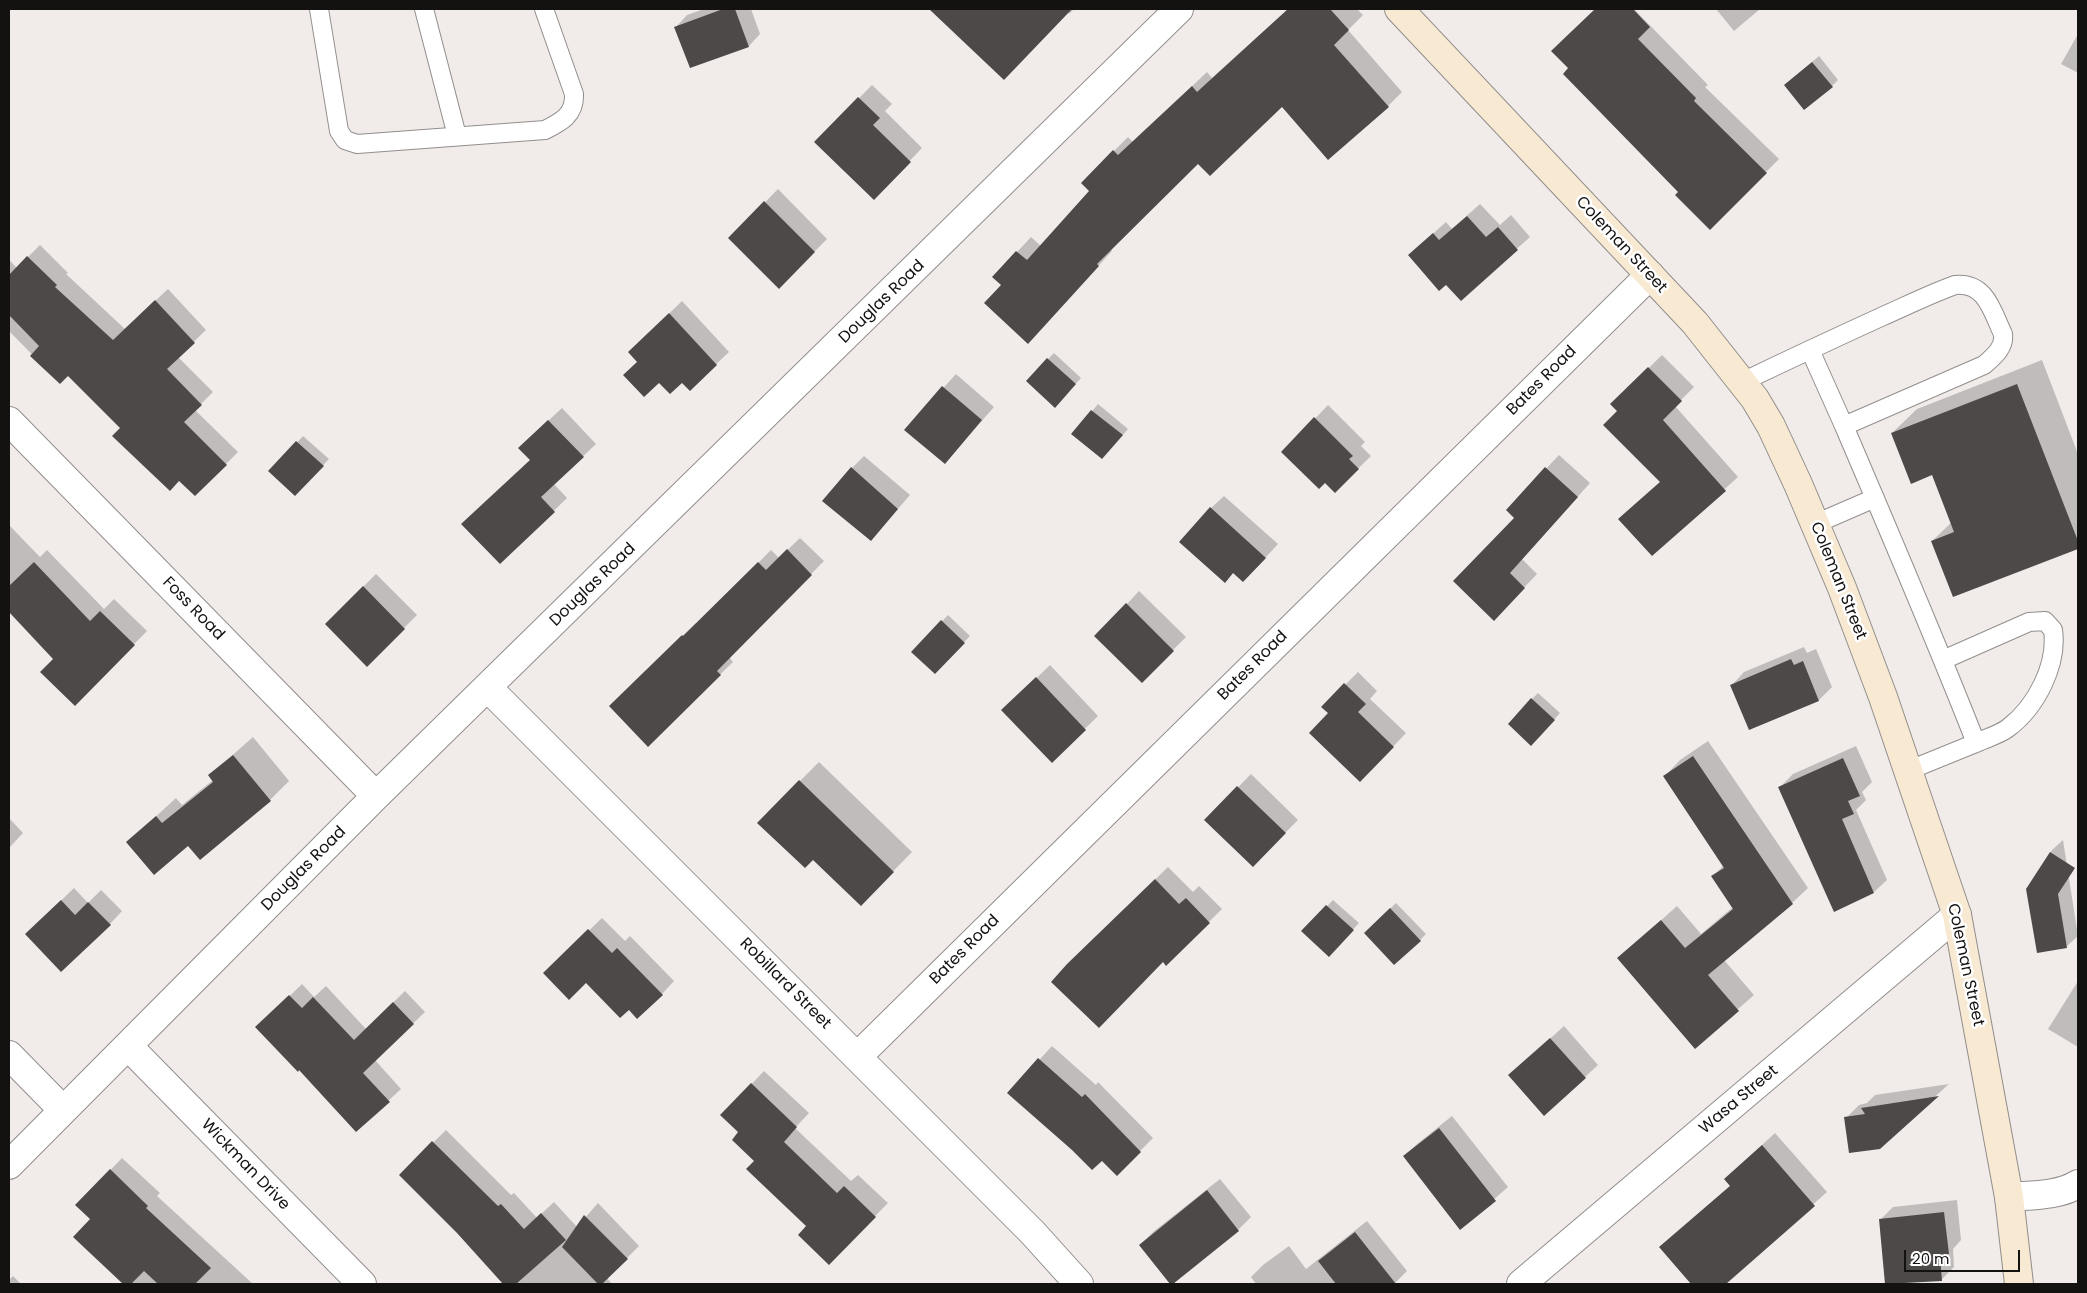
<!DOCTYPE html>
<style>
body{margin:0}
#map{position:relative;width:2087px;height:1293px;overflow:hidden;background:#f1ecea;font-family:Poppins,sans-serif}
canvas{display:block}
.frame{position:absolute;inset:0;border:10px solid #141211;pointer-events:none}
.scale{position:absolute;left:1904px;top:1250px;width:116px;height:22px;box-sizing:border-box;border:2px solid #141211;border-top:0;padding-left:6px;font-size:15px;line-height:18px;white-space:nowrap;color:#141211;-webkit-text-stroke:4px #fff;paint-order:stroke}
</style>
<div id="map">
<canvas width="2087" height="1293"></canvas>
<div class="frame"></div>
<div class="scale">20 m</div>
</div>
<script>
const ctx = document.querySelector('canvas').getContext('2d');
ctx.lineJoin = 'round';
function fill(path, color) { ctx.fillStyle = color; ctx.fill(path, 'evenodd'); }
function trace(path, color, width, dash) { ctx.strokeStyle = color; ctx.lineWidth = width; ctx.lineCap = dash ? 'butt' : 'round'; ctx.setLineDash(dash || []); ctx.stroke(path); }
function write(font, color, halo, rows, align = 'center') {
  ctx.font = font + ' Poppins,sans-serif'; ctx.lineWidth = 5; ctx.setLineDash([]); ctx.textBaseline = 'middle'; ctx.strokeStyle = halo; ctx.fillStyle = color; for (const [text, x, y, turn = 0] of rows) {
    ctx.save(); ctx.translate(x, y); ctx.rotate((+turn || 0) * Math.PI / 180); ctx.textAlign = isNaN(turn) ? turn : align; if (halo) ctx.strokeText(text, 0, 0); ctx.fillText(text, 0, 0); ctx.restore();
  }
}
const shadow = new Path2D(`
 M 700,9 L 751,9 L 760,34 L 749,46 L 676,27 L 687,15 L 701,10 Z
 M 960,9 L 1074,9 L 1069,14 L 1068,12 L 946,23 Z
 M 1288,9 L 1357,9 L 1363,15 L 1348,30 L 1402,92 L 1388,106 L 1282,105 L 1198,162 L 1110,249 L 1112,251 L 1042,328 L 994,277 L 1031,237 L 1041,246 L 1091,191 L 1082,183 L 1128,137 L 1133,142 L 1207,72 L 1212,78 Z
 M 1596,9 L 1634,9 L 1708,85 L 1705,87 L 1779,159 L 1710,228 L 1570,68 L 1565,38 Z
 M 1716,9 L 1760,9 L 1734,31 Z
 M 2078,34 L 2078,73 L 2061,64 Z
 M 1819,56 L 1838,80 L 1832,86 L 1785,85 Z
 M 872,85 L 892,104 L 885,111 L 922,148 L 874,198 L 816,142 Z
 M 778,189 L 827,239 L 779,287 L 730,238 Z
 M 1480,204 L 1500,225 L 1511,215 L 1530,237 L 1461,299 L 1447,283 L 1409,255 L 1446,222 L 1452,229 Z
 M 40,245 L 68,273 L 66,274 L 125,329 L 168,289 L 206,330 L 178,357 L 213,392 L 195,410 L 238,452 L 195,495 L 122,428 L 68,375 L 60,383 L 9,331 L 9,260 L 17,268 Z
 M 682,301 L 729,352 L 690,389 L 682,381 L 638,361 L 643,339 Z
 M 1054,353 L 1081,378 L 1061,400 L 1048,359 Z
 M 1662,355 L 1694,387 L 1675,406 L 1738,477 L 1652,555 L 1633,506 L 1661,481 L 1618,411 L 1612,404 Z
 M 2042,360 L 2078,454 L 2078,547 L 1954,595 L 1932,541 L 1952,522 L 1933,473 L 1892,433 L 1917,409 Z
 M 956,374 L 994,407 L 945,463 L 906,429 Z
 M 1098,404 L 1128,429 L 1108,452 L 1073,434 Z
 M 1328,405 L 1365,442 L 1361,446 L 1371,456 L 1335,491 L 1325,481 L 1283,452 Z
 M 562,408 L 596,444 L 554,484 L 567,498 L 500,563 L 531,460 L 533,435 Z
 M 303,436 L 329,459 L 295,495 L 270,471 Z
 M 1559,455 L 1590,483 L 1522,559 L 1537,574 L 1494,619 L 1516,518 L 1507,510 Z
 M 864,456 L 910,495 L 871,540 L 852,468 Z
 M 1224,496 L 1278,544 L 1256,568 L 1234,572 L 1225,582 L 1211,508 Z
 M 9,525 L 40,557 L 47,550 L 104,609 L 114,599 L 147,631 L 75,704 L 55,659 L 9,610 Z
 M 800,538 L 824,561 L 729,657 L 733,662 L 648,745 L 623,693 L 696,623 L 697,625 L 771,550 L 779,558 Z
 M 376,574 L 417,615 L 367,665 L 326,624 Z
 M 1139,591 L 1186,637 L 1142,681 L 1127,604 Z
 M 948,615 L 970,636 L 935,672 L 913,652 Z
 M 1804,647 L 1807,653 L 1816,649 L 1832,687 L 1819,700 L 1749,728 L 1732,685 L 1744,672 Z
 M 1050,665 L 1098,716 L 1052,761 L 1016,698 Z
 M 1358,672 L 1377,691 L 1370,699 L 1406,733 L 1373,768 L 1323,707 Z
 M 1538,693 L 1560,713 L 1538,738 L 1532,699 Z
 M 253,737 L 289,781 L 270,800 L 200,858 L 189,845 L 128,842 L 176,798 L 182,805 L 213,780 L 210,775 Z
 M 1708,741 L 1808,888 L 1792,903 L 1724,960 L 1754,995 L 1695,1047 L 1619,958 L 1677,906 L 1701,934 L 1733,907 L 1713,876 L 1724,865 L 1665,776 L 1680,760 Z
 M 1856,746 L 1872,782 L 1862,792 L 1866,800 L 1856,810 L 1887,880 L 1874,892 L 1780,787 L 1793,774 Z
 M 819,762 L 912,852 L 861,904 L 813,858 L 800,781 Z
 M 1251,774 L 1298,820 L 1253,865 L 1206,820 Z
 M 9,818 L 23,833 L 9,848 Z
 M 2063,840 L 2078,936 L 2066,947 L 2027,889 L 2052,850 Z
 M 1168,867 L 1193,892 L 1199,886 L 1222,909 L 1166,964 L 1163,960 L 1082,951 Z
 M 74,888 L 88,903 L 101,890 L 122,911 L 110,924 L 39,922 Z
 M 1333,900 L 1359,923 L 1329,955 L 1303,931 Z
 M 1396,903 L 1426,934 L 1420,940 L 1365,933 Z
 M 602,918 L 625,941 L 630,936 L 674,981 L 662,994 L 629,1008 L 586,982 L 545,973 Z
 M 2078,981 L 2078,1047 L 2048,1029 Z
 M 302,984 L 314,997 L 326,986 L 366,1029 L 405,991 L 425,1012 L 375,1060 L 401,1089 L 356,1131 L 269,1016 Z
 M 1564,1026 L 1598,1065 L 1585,1077 L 1510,1075 Z
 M 1052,1046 L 1096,1085 L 1098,1082 L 1153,1138 L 1117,1174 L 1102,1159 L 1073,1149 L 1009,1093 Z
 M 764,1071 L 809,1113 L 795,1128 L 851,1181 L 858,1175 L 888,1203 L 829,1263 L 808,1226 L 756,1161 L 740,1132 L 722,1115 Z
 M 1949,1084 L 1879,1147 L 1846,1118 L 1859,1105 L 1867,1103 L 1875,1095 Z
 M 1452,1116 L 1508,1187 L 1461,1228 L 1404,1156 L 1417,1144 Z
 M 446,1130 L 511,1195 L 514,1193 L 537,1218 L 554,1202 L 577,1227 L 598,1203 L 639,1246 L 607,1278 L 612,1284 L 505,1284 L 458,1232 L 400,1175 Z
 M 1775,1133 L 1827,1192 L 1724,1284 L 1693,1284 L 1660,1247 L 1731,1185 L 1738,1167 Z
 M 122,1158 L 160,1193 L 157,1196 L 253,1284 L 125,1284 L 75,1237 L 92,1219 L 77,1205 Z
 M 1220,1179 L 1251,1217 L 1238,1230 L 1140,1245 L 1153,1232 Z
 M 1957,1200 L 1961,1240 L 1953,1249 L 1954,1267 L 1941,1280 L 1887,1284 L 1880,1220 L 1893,1207 Z
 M 1367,1221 L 1407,1271 L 1394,1284 L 1256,1284 L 1251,1277 L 1263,1265 L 1289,1246 L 1306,1269 Z
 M 13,1276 L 21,1284 L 9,1284 L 9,1280 Z`);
const building = new Path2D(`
 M 723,9 L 735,9 L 749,47 L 690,68 L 674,27 Z
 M 929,9 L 1072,9 L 1004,80 Z
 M 1288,9 L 1330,9 L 1349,30 L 1334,45 L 1389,107 L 1328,160 L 1282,107 L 1210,176 L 1198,164 L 1097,264 L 1099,266 L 1028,344 L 984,303 L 1001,285 L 992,277 L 1016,251 L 1027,260 L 1089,191 L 1081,183 L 1113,150 L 1118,155 L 1192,86 L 1197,92 Z
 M 1595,9 L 1633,9 L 1650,27 L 1638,39 L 1696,98 L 1694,101 L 1767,173 L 1710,230 L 1675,195 L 1678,192 L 1563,74 L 1568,68 L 1551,51 Z
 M 1812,62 L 1833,87 L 1804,110 L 1784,85 Z
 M 858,97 L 880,118 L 873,125 L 911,162 L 874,200 L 814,142 Z
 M 764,201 L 815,252 L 779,289 L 728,238 Z
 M 1467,216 L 1486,237 L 1498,227 L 1518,250 L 1461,301 L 1446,285 L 1439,291 L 1408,255 L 1433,233 L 1439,240 Z
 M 27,256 L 57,285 L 55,287 L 113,340 L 155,300 L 195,343 L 167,369 L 202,405 L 184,422 L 227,465 L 195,496 L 179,481 L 170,491 L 112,436 L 120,428 L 68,376 L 60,384 L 30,356 L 39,346 L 9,315 L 9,275 Z
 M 669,313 L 717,365 L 690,391 L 682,383 L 670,394 L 659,383 L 644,397 L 623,375 L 637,362 L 628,352 Z
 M 1047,358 L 1076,384 L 1055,408 L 1026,381 Z
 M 1648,367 L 1682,401 L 1663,420 L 1726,491 L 1652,556 L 1618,519 L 1660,482 L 1603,425 L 1617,411 L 1610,404 Z
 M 2017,384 L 2078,541 L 2078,549 L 1953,597 L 1931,541 L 1954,532 L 1932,475 L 1911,484 L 1891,433 Z
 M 942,386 L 982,420 L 945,464 L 904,430 Z
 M 1091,410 L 1123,435 L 1102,459 L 1071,434 Z
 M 1314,417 L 1353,456 L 1349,459 L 1359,469 L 1335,493 L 1325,483 L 1319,489 L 1281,452 Z
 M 548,420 L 584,457 L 541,497 L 555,512 L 500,564 L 461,524 L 530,460 L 518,448 Z
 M 296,441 L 324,466 L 295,496 L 268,471 Z
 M 851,467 L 898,509 L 871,541 L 822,501 Z
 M 1545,467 L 1578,497 L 1510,573 L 1525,588 L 1494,621 L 1453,581 L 1514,518 L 1506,510 Z
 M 1210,507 L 1266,558 L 1243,582 L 1233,573 L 1225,583 L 1179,542 Z
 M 787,549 L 812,575 L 717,671 L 721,675 L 648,747 L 609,706 L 682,635 L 683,636 L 758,562 L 766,570 Z
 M 34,562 L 90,621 L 100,611 L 135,645 L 75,706 L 40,672 L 53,659 L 9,612 L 9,586 Z
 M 363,586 L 405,629 L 367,667 L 325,624 Z
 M 1126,603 L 1174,651 L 1142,683 L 1094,636 Z
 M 941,620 L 965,643 L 935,674 L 911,652 Z
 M 1791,659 L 1794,665 L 1803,661 L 1819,701 L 1749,730 L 1730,685 Z
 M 1036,677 L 1086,730 L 1052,763 L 1001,710 Z
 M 1344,683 L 1366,704 L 1358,712 L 1394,747 L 1360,782 L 1309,733 L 1328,713 L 1321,707 Z
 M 1531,698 L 1555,720 L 1531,746 L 1508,724 Z
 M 233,755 L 271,801 L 200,860 L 188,846 L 154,875 L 126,842 L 156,816 L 162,823 L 213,782 L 208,775 Z
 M 1693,756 L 1793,904 L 1708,975 L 1739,1011 L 1695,1049 L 1617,958 L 1661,920 L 1685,948 L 1733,909 L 1711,876 L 1724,868 L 1663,776 Z
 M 1843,758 L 1860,796 L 1848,801 L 1854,814 L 1842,819 L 1874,893 L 1834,912 L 1778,787 Z
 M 799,780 L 894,872 L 861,906 L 813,860 L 805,868 L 757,823 Z
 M 1237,786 L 1286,833 L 1253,867 L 1204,820 Z
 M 2050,852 L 2075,868 L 2058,894 L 2067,948 L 2037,953 L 2026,889 Z
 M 1155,879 L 1179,904 L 1186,898 L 1210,923 L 1166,966 L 1163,962 L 1099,1028 L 1051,982 L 1067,964 Z
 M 61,900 L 75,915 L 88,902 L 111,925 L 61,972 L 25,934 Z
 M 1326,905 L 1354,930 L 1329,957 L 1301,931 Z
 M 1390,908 L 1421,941 L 1394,965 L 1364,933 Z
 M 588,929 L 612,953 L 617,948 L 663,995 L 637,1019 L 629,1010 L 620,1018 L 586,983 L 569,1000 L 543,973 Z
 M 289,995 L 302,1008 L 313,997 L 354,1040 L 393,1002 L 414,1024 L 363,1073 L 390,1102 L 356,1132 L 299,1070 L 298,1072 L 255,1027 Z
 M 1550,1038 L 1586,1078 L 1544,1116 L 1508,1075 Z
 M 1038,1058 L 1082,1097 L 1085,1094 L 1141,1152 L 1117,1176 L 1102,1161 L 1092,1170 L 1072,1150 L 1007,1093 Z
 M 751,1083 L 797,1127 L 784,1142 L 837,1193 L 844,1186 L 876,1217 L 829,1265 L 798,1235 L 806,1226 L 746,1169 L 754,1161 L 732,1140 L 738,1132 L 720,1115 Z
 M 1939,1096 L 1880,1149 L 1849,1153 L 1844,1117 L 1865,1114 L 1861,1108 Z
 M 1439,1128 L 1496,1201 L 1460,1230 L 1403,1156 Z
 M 432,1141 L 498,1206 L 501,1204 L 524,1229 L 541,1213 L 566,1240 L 516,1284 L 503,1284 L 457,1233 L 399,1175 Z
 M 1762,1145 L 1815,1206 L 1726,1284 L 1691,1284 L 1659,1247 L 1730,1186 L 1724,1179 Z
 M 110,1169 L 148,1206 L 146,1208 L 211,1268 L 195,1284 L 158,1284 L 144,1271 L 131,1284 L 123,1284 L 73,1237 L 90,1219 L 75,1205 Z
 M 1207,1190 L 1239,1231 L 1173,1284 L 1170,1284 L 1139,1245 Z
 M 1944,1212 L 1949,1254 L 1940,1256 L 1942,1281 L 1885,1284 L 1879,1219 Z
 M 584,1215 L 628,1259 L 602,1284 L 598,1284 L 562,1247 Z
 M 1355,1232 L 1396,1284 L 1336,1284 L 1318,1261 Z`);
const lane = new Path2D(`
 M 319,9 L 339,131 L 345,140 L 357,144 L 545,130 C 561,122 575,115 574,94 L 544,9
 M 424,9 L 457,136
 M 1742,382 C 1788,360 1835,338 1881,317 C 1906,306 1930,294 1955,285 C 1986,282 1992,311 2003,334 C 2005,348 1993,357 1984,365 L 1844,426 L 1810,350
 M 1844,426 C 1889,531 1934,636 1976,743 C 1986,738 1999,735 2008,728 C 2036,707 2058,665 2053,630 L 2045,621 L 2029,622 L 1943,660
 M 1815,524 L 1875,498
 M 1907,771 L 1976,743`);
const street = new Path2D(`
 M 9,421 L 376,796
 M 488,688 L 1033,1233 L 1079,1284
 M 128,1046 L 362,1284
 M 9,1055 L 63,1110
 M 857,1057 L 1650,275
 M 9,1165 L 376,796 L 1179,9
 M 2009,1197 C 2031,1195 2059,1196 2078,1184
 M 1521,1284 L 1957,915`);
const secondary = new Path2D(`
 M 1399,9 L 1695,323 L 1755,399 L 1771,426 L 1798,484 L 1842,588 L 1883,697 L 1957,915 L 2009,1197 L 2019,1284`);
const streetNames = [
 ["Coleman Street",1621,245,47],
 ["Douglas Road",882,302,-44],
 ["Bates Road",1542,381,-45],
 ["Coleman Street",1838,581,68],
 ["Douglas Road",593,585,-44],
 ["Foss Road",193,609,46],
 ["Bates Road",1253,666,-45],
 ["Douglas Road",304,869,-45],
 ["Bates Road",965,950,-45],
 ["Coleman Street",1965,965,78],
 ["Robillard Street",785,984,45],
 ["Wasa Street",1739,1100,-40],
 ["Wickman Drive",245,1165,46]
];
fill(shadow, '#0003');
fill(building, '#4d4949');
trace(lane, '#928e8c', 20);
trace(street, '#928e8c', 30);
trace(secondary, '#928e8c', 30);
trace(lane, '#fff', 18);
trace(street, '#fff', 28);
trace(secondary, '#f7e9d2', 28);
write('16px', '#141211', '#fff', streetNames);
</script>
